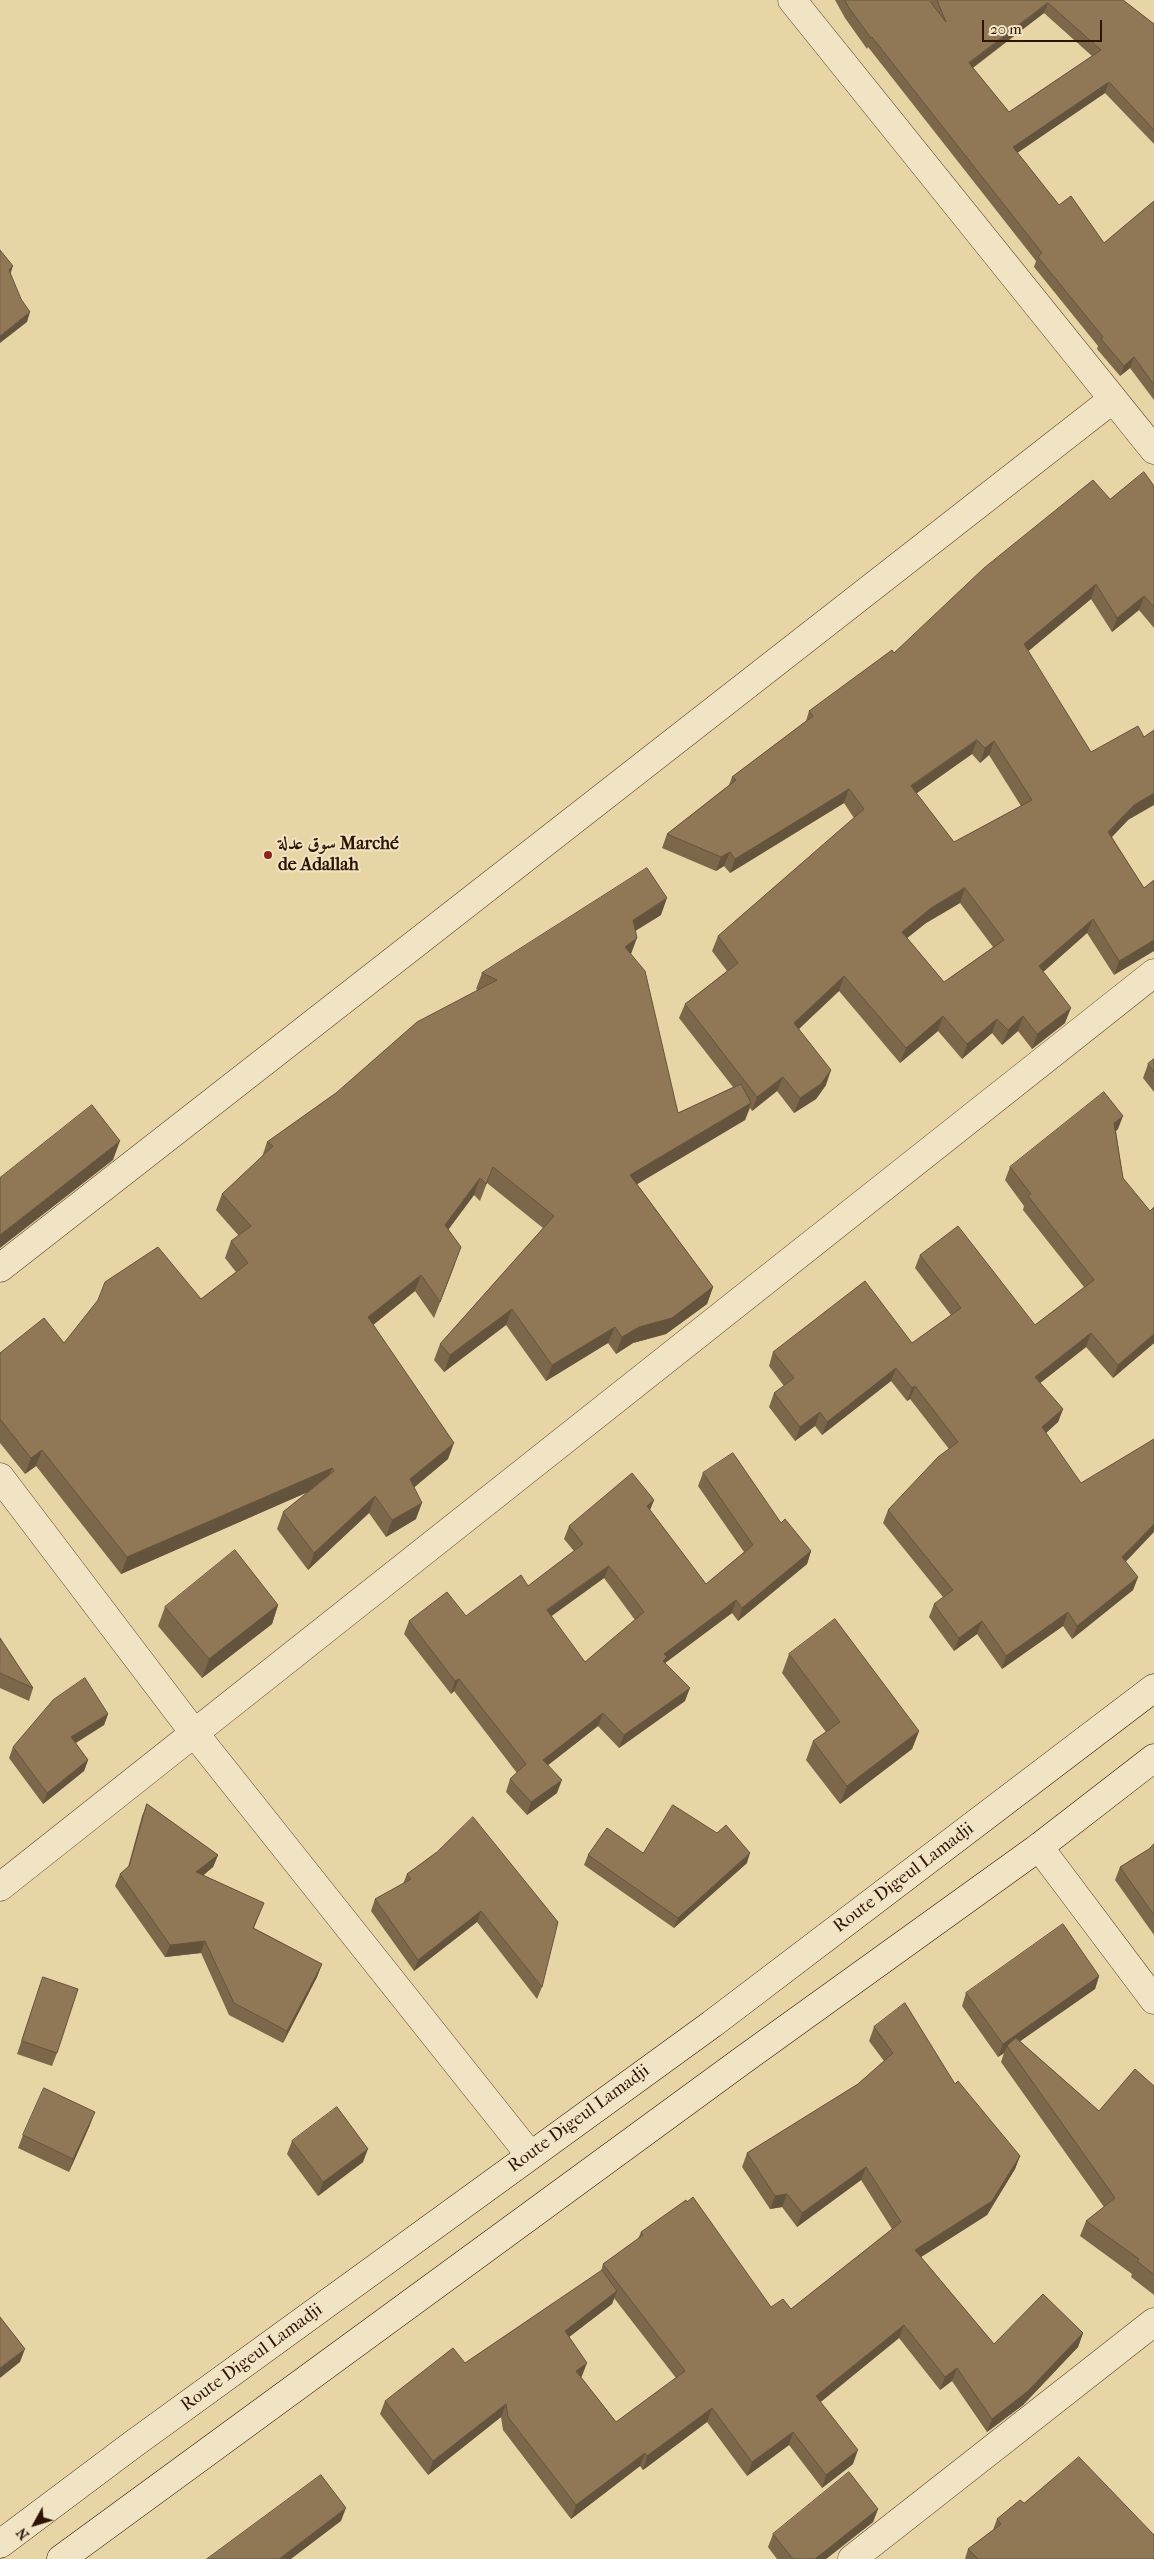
<!DOCTYPE html>
<meta charset="utf-8">
<style>
body{margin:0}
#map{position:relative;width:1154px;height:2559px;overflow:hidden;background:#e8d5a5;font-family:"IM FELL French Canon",serif}
canvas{display:block}
.north{position:absolute;left:10px;top:2499px;width:50px;height:50px;-webkit-text-stroke:4px #f0e4c4;paint-order:stroke;rotate:231deg;font-size:14px;font-weight:700;line-height:20px;text-align:center;color:#301402}
.north::after{content:'';display:block;margin:auto;width:18px;height:22px;background:#301402;clip-path:polygon(50% 0,100% 100%,50% 72%,0 100%)}
.scale{position:absolute;left:982px;top:20px;width:120px;height:22px;box-sizing:border-box;border:2px solid #301402;border-top:0;padding-left:6px;font-size:15px;line-height:18px;white-space:nowrap;color:#301402;-webkit-text-stroke:4px #f0e4c4;paint-order:stroke}
</style>
<div id="map">
<canvas width="1154" height="2559"></canvas>
<div class="north">N</div>
<div class="scale">20 m</div>
</div>
<script>
const ctx = document.querySelector('canvas').getContext('2d');
ctx.lineJoin = 'round';
function trace(path, color, width, dash) { ctx.strokeStyle = color; ctx.lineWidth = width; ctx.lineCap = dash ? 'butt' : 'round'; ctx.setLineDash(dash || []); ctx.stroke(path); }
function fill(path, color) { ctx.fillStyle = color; ctx.fill(path, 'evenodd'); }
function write(font, color, halo, rows, align = 'center') {
  ctx.font = font + ' "IM FELL French Canon",Amiri,serif'; ctx.lineWidth = 4; ctx.setLineDash([]); ctx.textBaseline = 'middle'; ctx.strokeStyle = halo; ctx.fillStyle = color; for (const [text, x, y, turn = 0] of rows) {
    ctx.save(); ctx.translate(x, y); ctx.rotate((+turn || 0) * Math.PI / 180); ctx.textAlign = isNaN(turn) ? turn : align; if (halo) ctx.strokeText(text, 0, 0); ctx.fillText(text, 0, 0); ctx.restore();
  }
}
const street = new Path2D(`
 M 792,0 L 1154,450
 M 0,1268 L 1113,399
 M 0,1477 L 195,1734 L 530,2155
 M 1039,1847 L 1154,2000
 M 0,1887 L 1154,973
 M 852,2559 L 1154,2322`);
const secondary = new Path2D(`
 M 0,2544 L 132,2445 L 712,2024 L 1154,1688
 M 61,2559 L 743,2060 L 1039,1847 L 1154,1758`);
const wall = new Path2D(`
 M 835,0 L 929,0 L 931,3 L 930,0 L 1123,0 L 1154,24 L 1154,144 L 1105,93 L 1017,152 L 1059,205 L 1104,243 L 1154,201 L 1154,400 L 1130,368 L 1120,376 L 1097,349 L 1098,346 L 1034,267 L 1036,261 L 868,47 L 867,49 L 845,18 ZM 1044,13 L 1092,56 L 1009,112 L 973,68 Z
 M 1154,486 L 1154,628 L 1139,610 L 1112,632 L 1091,599 L 1028,651 L 1128,820 L 1112,837 L 1144,888 L 1154,880 L 1114,975 L 1087,933 L 1043,972 L 1065,1023 L 1032,1049 L 1018,1031 L 1002,1045 L 992,1033 L 962,1059 L 938,1031 L 900,1063 L 839,991 L 799,1029 L 826,1085 L 816,1099 L 794,1113 L 777,1091 L 752,1111 L 750,1108 L 745,1120 L 637,1184 L 713,1287 L 707,1304 L 666,1334 L 633,1343 L 616,1354 L 608,1343 L 546,1381 L 506,1325 L 444,1372 L 434,1360 L 440,1344 L 543,1228 L 487,1183 L 480,1201 L 474,1195 L 448,1230 L 455,1264 L 434,1318 L 415,1291 L 373,1325 L 448,1459 L 414,1487 L 416,1519 L 386,1537 L 369,1513 L 308,1570 L 277,1529 L 283,1512 L 308,1492 L 121,1574 L 36,1466 L 25,1474 L 0,1443 L 0,1353 L 64,1343 L 201,1299 L 236,1272 L 225,1258 L 231,1241 L 239,1236 L 216,1210 L 222,1194 L 262,1157 L 267,1142 L 336,1093 L 478,990 L 476,989 L 482,973 L 661,915 L 635,931 L 631,954 L 678,1113 L 733,1087 L 679,1018 L 685,1004 L 727,971 L 712,951 L 718,936 L 854,818 L 844,803 L 730,873 L 724,866 L 716,871 L 662,848 L 667,834 L 729,785 L 732,777 L 806,721 L 809,711 L 894,653 L 1110,499 ZM 972,754 L 980,763 L 989,755 L 1021,806 L 954,842 L 916,793 ZM 960,903 L 993,947 L 944,982 L 907,938 L 926,923 Z
 M 1154,1059 L 1154,1092 L 1143,1078 L 1148,1064 Z
 M 1118,1129 L 1116,1131 L 1123,1178 L 1154,1343 L 1113,1378 L 1086,1347 L 1040,1383 L 1063,1409 L 1058,1422 L 1046,1433 L 1126,1562 L 1138,1577 L 1133,1590 L 1072,1639 L 1063,1626 L 1002,1669 L 977,1634 L 954,1651 L 929,1617 L 934,1604 L 943,1597 L 883,1523 L 888,1510 L 949,1449 L 910,1399 L 907,1401 L 891,1381 L 822,1435 L 815,1426 L 795,1441 L 769,1407 L 774,1393 L 784,1386 L 769,1366 L 773,1352 L 912,1343 L 951,1315 L 915,1268 L 920,1255 L 1035,1325 L 1084,1287 L 1023,1210 L 1024,1206 L 1005,1180 L 1010,1167 Z
 M 703,1473 L 781,1523 L 811,1551 L 807,1564 L 738,1621 L 732,1613 L 665,1663 L 685,1701 L 619,1748 L 598,1726 L 548,1765 L 557,1793 L 527,1815 L 506,1792 L 510,1779 L 517,1773 L 454,1691 L 451,1694 L 404,1634 L 409,1621 L 466,1616 L 528,1586 L 574,1551 L 564,1539 L 569,1526 L 654,1500 L 650,1510 L 706,1584 L 744,1552 L 698,1486 ZM 604,1578 L 635,1620 L 585,1662 L 551,1616 Z
 M 278,1605 L 272,1624 L 202,1678 L 158,1626 L 165,1607 Z
 M 0,1638 L 33,1688 L 29,1701 L 0,1688 Z
 M 789,1654 L 919,1731 L 912,1749 L 840,1804 L 806,1760 L 813,1741 L 826,1732 L 782,1673 Z
 M 108,1714 L 104,1725 L 76,1743 L 88,1760 L 84,1771 L 43,1804 L 9,1758 L 13,1747 Z
 M 147,1804 L 218,1855 L 213,1867 L 203,1875 L 264,1903 L 254,1928 L 322,1964 L 317,1977 L 283,2043 L 229,2015 L 201,1953 L 165,1957 L 115,1886 L 120,1874 L 128,1867 L 142,1816 Z
 M 1154,1844 L 1154,1935 L 1115,1880 L 1120,1867 L 1149,1849 Z
 M 437,1852 L 542,1987 L 537,1999 L 477,1922 L 414,1971 L 371,1911 L 375,1899 L 403,1884 L 407,1874 Z
 M 588,1855 L 747,1863 L 674,1928 L 584,1865 Z
 M 1099,1976 L 1095,1989 L 1020,2041 L 1099,2111 L 1154,2086 L 1154,2295 L 1131,2277 L 1132,2274 L 1080,2236 L 1086,2221 L 1104,2207 L 1001,2062 L 1004,2053 L 998,2057 L 962,2006 L 966,1993 Z
 M 43,1977 L 57,2053 L 52,2066 L 17,2054 Z
 M 874,2027 L 955,2084 L 1020,2156 L 1015,2169 L 987,2215 L 921,2257 L 994,2344 L 1083,2333 L 1078,2347 L 1023,2405 L 987,2432 L 952,2381 L 940,2390 L 899,2338 L 820,2402 L 853,2464 L 822,2488 L 789,2445 L 747,2476 L 707,2422 L 643,2470 L 640,2466 L 571,2519 L 503,2430 L 501,2417 L 428,2475 L 380,2414 L 385,2401 L 465,2363 L 601,2271 L 603,2264 L 638,2239 L 641,2232 L 771,2307 L 791,2309 L 892,2229 L 861,2180 L 797,2227 L 782,2207 L 770,2209 L 742,2167 L 747,2153 L 858,2084 L 884,2061 L 869,2041 ZM 614,2298 L 676,2378 L 616,2422 L 581,2377 L 582,2376 L 569,2337 L 612,2304 Z
 M 90,2125 L 69,2172 L 18,2148 L 23,2135 Z
 M 292,2141 L 363,2162 L 318,2196 L 287,2154 Z
 M 1024,2503 L 1154,2559 L 965,2559 L 968,2549 L 993,2530 L 997,2519 Z
 M 878,2509 L 873,2522 L 826,2559 L 777,2559 L 768,2547 L 773,2534 Z`);
const shadedWall = new Path2D(`
 M 1048,3 L 1044,13 L 965,73 L 969,63 Z
 M 1109,82 L 1105,93 L 1010,158 L 1013,147 Z
 M 13,266 L 10,275 L 9,270 Z
 M 30,312 L 27,322 L 0,343 L 0,336 Z
 M 1134,357 L 1130,368 L 1120,376 L 1124,366 Z
 M 1096,584 L 1091,599 L 1019,659 L 1024,644 Z
 M 1144,596 L 1139,610 L 1112,632 L 1117,618 Z
 M 977,740 L 972,754 L 906,801 L 911,786 Z
 M 994,741 L 989,755 L 980,763 L 985,748 Z
 M 849,789 L 844,803 L 730,873 L 735,859 Z
 M 1154,793 L 1154,805 L 1128,820 L 1103,846 L 1108,832 L 1134,805 Z
 M 730,852 L 724,866 L 716,871 L 721,857 Z
 M 965,888 L 960,903 L 926,923 L 897,946 L 902,932 L 931,908 Z
 M 667,898 L 661,915 L 627,936 L 633,920 Z
 M 1093,919 L 1087,933 L 1033,981 L 1039,966 Z
 M 637,938 L 631,954 L 625,947 Z
 M 1154,940 L 1154,951 L 1114,975 L 1119,961 Z
 M 844,976 L 839,991 L 789,1038 L 794,1023 Z
 M 1071,1008 L 1065,1023 L 1032,1049 L 1037,1034 Z
 M 943,1016 L 938,1031 L 900,1063 L 906,1048 Z
 M 1023,1016 L 1018,1031 L 1002,1045 L 1008,1030 Z
 M 997,1019 L 992,1033 L 962,1059 L 967,1044 Z
 M 831,1070 L 826,1085 L 816,1099 L 794,1113 L 800,1098 Z
 M 783,1077 L 777,1091 L 752,1111 L 757,1097 Z
 M 751,1103 L 745,1120 L 624,1192 L 630,1175 Z
 M 1123,1116 L 1118,1129 L 1110,1136 L 1114,1123 Z
 M 120,1141 L 113,1160 L 0,1248 L 0,1235 Z
 M 480,1178 L 474,1195 L 439,1242 L 445,1225 Z
 M 421,1275 L 415,1291 L 362,1334 L 368,1317 Z
 M 713,1287 L 707,1304 L 666,1334 L 633,1343 L 616,1354 L 622,1337 L 639,1327 Z
 M 512,1309 L 506,1325 L 444,1372 L 450,1355 Z
 M 615,1327 L 608,1343 L 546,1381 L 552,1365 Z
 M 1091,1333 L 1086,1347 L 1030,1391 L 1035,1377 Z
 M 1154,1334 L 1154,1343 L 1113,1378 L 1118,1365 Z
 M 896,1368 L 891,1381 L 822,1435 L 827,1422 Z
 M 915,1386 L 910,1399 L 907,1401 L 912,1388 Z
 M 1063,1409 L 1058,1422 L 1037,1441 L 1042,1427 Z
 M 820,1412 L 815,1426 L 795,1441 L 800,1427 Z
 M 454,1443 L 448,1459 L 404,1496 L 410,1479 Z
 M 42,1450 L 36,1466 L 25,1474 L 31,1458 Z
 M 332,1468 L 326,1484 L 121,1574 L 127,1557 Z
 M 375,1496 L 369,1513 L 308,1570 L 314,1553 Z
 M 654,1500 L 649,1512 L 647,1506 Z
 M 422,1503 L 416,1519 L 386,1537 L 392,1520 Z
 M 1154,1524 L 1154,1532 L 1117,1571 L 1122,1557 Z
 M 811,1551 L 807,1564 L 738,1621 L 742,1608 Z
 M 609,1566 L 604,1578 L 542,1623 L 547,1610 Z
 M 1138,1577 L 1133,1590 L 1072,1639 L 1077,1626 Z
 M 736,1600 L 732,1613 L 665,1663 L 663,1670 L 664,1654 Z
 M 278,1605 L 272,1624 L 202,1678 L 209,1659 Z
 M 1068,1612 L 1063,1626 L 1002,1669 L 1006,1656 Z
 M 982,1621 L 977,1634 L 954,1651 L 959,1638 Z
 M 459,1679 L 454,1691 L 451,1694 L 455,1681 Z
 M 690,1688 L 685,1701 L 619,1748 L 624,1735 Z
 M 603,1713 L 598,1726 L 538,1773 L 543,1760 Z
 M 108,1714 L 104,1725 L 67,1748 L 71,1737 Z
 M 919,1731 L 912,1749 L 840,1804 L 847,1786 Z
 M 88,1760 L 84,1771 L 43,1804 L 47,1793 Z
 M 562,1780 L 557,1793 L 527,1815 L 531,1802 Z
 M 750,1853 L 747,1863 L 674,1928 L 678,1918 Z
 M 218,1855 L 213,1867 L 192,1885 L 196,1872 Z
 M 481,1911 L 477,1922 L 414,1971 L 418,1960 Z
 M 205,1941 L 201,1953 L 165,1957 L 170,1945 Z
 M 322,1964 L 317,1977 L 283,2043 L 287,2031 Z
 M 1099,1976 L 1095,1989 L 1009,2049 L 1007,2046 L 1004,2053 L 998,2057 L 1003,2044 Z
 M 95,2112 L 90,2125 L 69,2172 L 73,2159 Z
 M 368,2149 L 363,2162 L 318,2196 L 323,2182 Z
 M 1020,2156 L 1015,2169 L 987,2215 L 910,2264 L 915,2250 Z
 M 866,2167 L 861,2180 L 797,2227 L 802,2213 Z
 M 787,2194 L 782,2207 L 770,2209 L 775,2196 Z
 M 617,2291 L 612,2304 L 560,2344 L 565,2331 Z
 M 904,2325 L 899,2338 L 811,2410 L 816,2396 Z
 M 1083,2333 L 1078,2347 L 1023,2405 L 987,2432 L 992,2419 Z
 M 25,2349 L 20,2362 L 0,2378 L 0,2368 Z
 M 587,2363 L 582,2376 L 571,2384 L 576,2371 Z
 M 957,2368 L 952,2381 L 940,2390 L 945,2377 Z
 M 506,2404 L 501,2417 L 428,2475 L 433,2461 Z
 M 712,2408 L 707,2422 L 643,2470 L 647,2456 Z
 M 793,2432 L 789,2445 L 747,2476 L 752,2462 Z
 M 858,2450 L 853,2464 L 822,2488 L 826,2475 Z
 M 645,2453 L 640,2466 L 571,2519 L 576,2505 Z
 M 346,2508 L 341,2521 L 291,2559 L 279,2559 Z
 M 878,2509 L 873,2522 L 826,2559 L 815,2559 Z`);
const building = new Path2D(`
 M 845,0 L 929,0 L 946,22 L 937,0 L 1123,0 L 1154,24 L 1154,130 L 1109,82 L 1013,147 L 1059,205 L 1071,196 L 1104,243 L 1154,201 L 1154,385 L 1134,357 L 1124,366 L 1101,339 L 1103,337 L 1038,257 L 1042,253 L 872,37 L 871,38 L 849,8 ZM 1048,3 L 1101,50 L 1009,112 L 969,63 Z
 M 0,250 L 13,266 L 9,270 L 21,299 L 30,312 L 0,336 Z
 M 1144,472 L 1154,486 L 1154,607 L 1144,596 L 1117,618 L 1096,584 L 1024,644 L 1091,752 L 1138,726 L 1144,737 L 1154,730 L 1154,793 L 1134,805 L 1108,832 L 1144,888 L 1154,880 L 1154,940 L 1119,961 L 1093,919 L 1039,966 L 1071,1008 L 1037,1034 L 1023,1016 L 1008,1030 L 997,1019 L 967,1044 L 943,1016 L 906,1048 L 844,976 L 794,1023 L 831,1070 L 821,1084 L 800,1098 L 783,1077 L 757,1097 L 685,1004 L 738,963 L 718,936 L 864,809 L 849,789 L 735,859 L 730,852 L 721,857 L 667,834 L 736,780 L 732,777 L 813,716 L 809,711 L 892,650 L 894,653 L 984,568 L 1093,480 L 1110,499 ZM 977,740 L 985,748 L 994,741 L 1032,800 L 954,842 L 911,786 ZM 965,888 L 1004,940 L 944,982 L 902,932 L 931,908 Z
 M 647,868 L 667,898 L 633,920 L 637,938 L 625,947 L 645,971 L 678,1113 L 741,1084 L 751,1103 L 630,1175 L 713,1287 L 672,1318 L 639,1327 L 622,1337 L 615,1327 L 552,1365 L 512,1309 L 450,1355 L 440,1344 L 554,1216 L 493,1167 L 486,1184 L 480,1178 L 445,1225 L 461,1247 L 440,1302 L 421,1275 L 368,1317 L 454,1443 L 410,1479 L 422,1503 L 392,1520 L 375,1496 L 314,1553 L 283,1512 L 334,1471 L 332,1468 L 127,1557 L 42,1450 L 31,1458 L 0,1419 L 0,1353 L 44,1318 L 64,1343 L 98,1300 L 105,1282 L 158,1247 L 201,1299 L 248,1263 L 231,1241 L 251,1226 L 222,1194 L 273,1146 L 267,1142 L 336,1093 L 417,1022 L 497,980 L 482,973 Z
 M 1154,1059 L 1154,1072 L 1148,1064 Z
 M 1104,1092 L 1123,1116 L 1114,1123 L 1123,1178 L 1150,1211 L 1154,1207 L 1154,1334 L 1118,1365 L 1091,1333 L 1035,1377 L 1063,1409 L 1042,1427 L 1081,1483 L 1154,1439 L 1154,1524 L 1122,1557 L 1138,1577 L 1077,1626 L 1068,1612 L 1006,1656 L 982,1621 L 959,1638 L 934,1604 L 953,1590 L 888,1510 L 938,1457 L 958,1442 L 915,1386 L 912,1388 L 896,1368 L 827,1422 L 820,1412 L 800,1427 L 774,1393 L 794,1378 L 773,1352 L 865,1281 L 912,1343 L 961,1308 L 920,1255 L 958,1226 L 1035,1325 L 1094,1280 L 1028,1196 L 1031,1194 L 1010,1167 Z
 M 92,1105 L 120,1141 L 0,1235 L 0,1178 Z
 M 733,1453 L 781,1523 L 785,1519 L 811,1551 L 742,1608 L 736,1600 L 664,1654 L 667,1657 L 663,1661 L 690,1688 L 624,1735 L 603,1713 L 543,1760 L 562,1780 L 531,1802 L 510,1779 L 526,1764 L 459,1679 L 455,1681 L 409,1621 L 447,1592 L 466,1616 L 521,1575 L 528,1586 L 583,1544 L 569,1526 L 632,1473 L 654,1500 L 647,1506 L 706,1584 L 753,1545 L 703,1473 ZM 609,1566 L 644,1612 L 585,1662 L 547,1610 Z
 M 235,1550 L 278,1605 L 209,1659 L 165,1607 Z
 M 835,1619 L 919,1731 L 847,1786 L 813,1741 L 840,1722 L 789,1654 Z
 M 0,1638 L 33,1688 L 0,1673 Z
 M 85,1678 L 108,1714 L 71,1737 L 88,1760 L 47,1793 L 13,1747 L 53,1700 Z
 M 147,1804 L 218,1855 L 196,1872 L 264,1903 L 253,1928 L 322,1964 L 287,2031 L 234,2003 L 205,1941 L 170,1945 L 120,1874 L 129,1866 Z
 M 673,1805 L 717,1833 L 726,1825 L 750,1853 L 678,1918 L 588,1855 L 607,1828 L 643,1853 Z
 M 473,1817 L 558,1922 L 542,1987 L 481,1911 L 418,1960 L 375,1899 L 411,1879 L 407,1874 L 437,1852 Z
 M 1154,1844 L 1154,1915 L 1120,1867 L 1149,1849 Z
 M 1063,1924 L 1099,1976 L 1003,2044 L 966,1993 Z
 M 43,1977 L 78,1989 L 57,2053 L 22,2041 Z
 M 905,2003 L 955,2084 L 958,2081 L 1020,2156 L 992,2201 L 915,2250 L 994,2344 L 1043,2294 L 1083,2333 L 1028,2391 L 992,2419 L 957,2368 L 945,2377 L 904,2325 L 816,2396 L 858,2450 L 826,2475 L 793,2432 L 752,2462 L 712,2408 L 647,2456 L 645,2453 L 576,2505 L 508,2417 L 506,2404 L 433,2461 L 385,2401 L 453,2348 L 465,2363 L 602,2270 L 617,2291 L 565,2331 L 587,2363 L 576,2371 L 616,2422 L 685,2371 L 603,2264 L 643,2235 L 641,2232 L 686,2200 L 687,2202 L 693,2197 L 771,2307 L 783,2299 L 791,2309 L 901,2222 L 866,2167 L 802,2213 L 787,2194 L 775,2196 L 747,2153 L 858,2084 L 893,2053 L 874,2027 Z
 M 1016,2038 L 1099,2111 L 1135,2069 L 1154,2086 L 1154,2275 L 1137,2261 L 1139,2259 L 1086,2221 L 1115,2198 L 1007,2046 Z
 M 44,2088 L 95,2112 L 73,2159 L 23,2135 Z
 M 337,2107 L 368,2149 L 323,2182 L 292,2141 Z
 M 0,2317 L 25,2349 L 0,2368 Z
 M 1079,2457 L 1154,2535 L 1154,2559 L 978,2559 L 968,2549 L 1001,2524 L 997,2519 L 1020,2500 L 1024,2503 Z
 M 849,2472 L 878,2509 L 815,2559 L 793,2559 L 773,2534 Z
 M 321,2475 L 346,2508 L 279,2559 L 207,2559 Z`);
const markers = [
 [268,855,5,"#8f2418"]
];
const poiNames = [
 ["سوق عدلة Marché",278,845],
 ["de Adallah",278,866]
];
const streetNames = [
 ["Route Digeul Lamadji",904,1878,-37],
 ["Route Digeul Lamadji",579,2119,-36],
 ["Route Digeul Lamadji",252,2358,-36]
];
trace(street, '#5e442b', 29);
trace(secondary, '#301402', 29);
trace(street, '#f0e4c4', 28);
trace(secondary, '#f0e4c4', 28);
fill(wall, '#7c674b');
fill(shadedWall, '#65543d');
fill(building, '#907857');
trace(building, '#65543d', 1);
for (const [x, y, r, color] of markers) { const dot = new Path2D(); dot.arc(x, y, r, 0, 2 * Math.PI); ctx.fillStyle = color; ctx.fill(dot); trace(dot, '#f0e4c4', 2); }
write('bold 18px', '#301402', '#f0e4c4', poiNames, 'left');
write('18px', '#301402', '#f0e4c4', streetNames);
</script>
